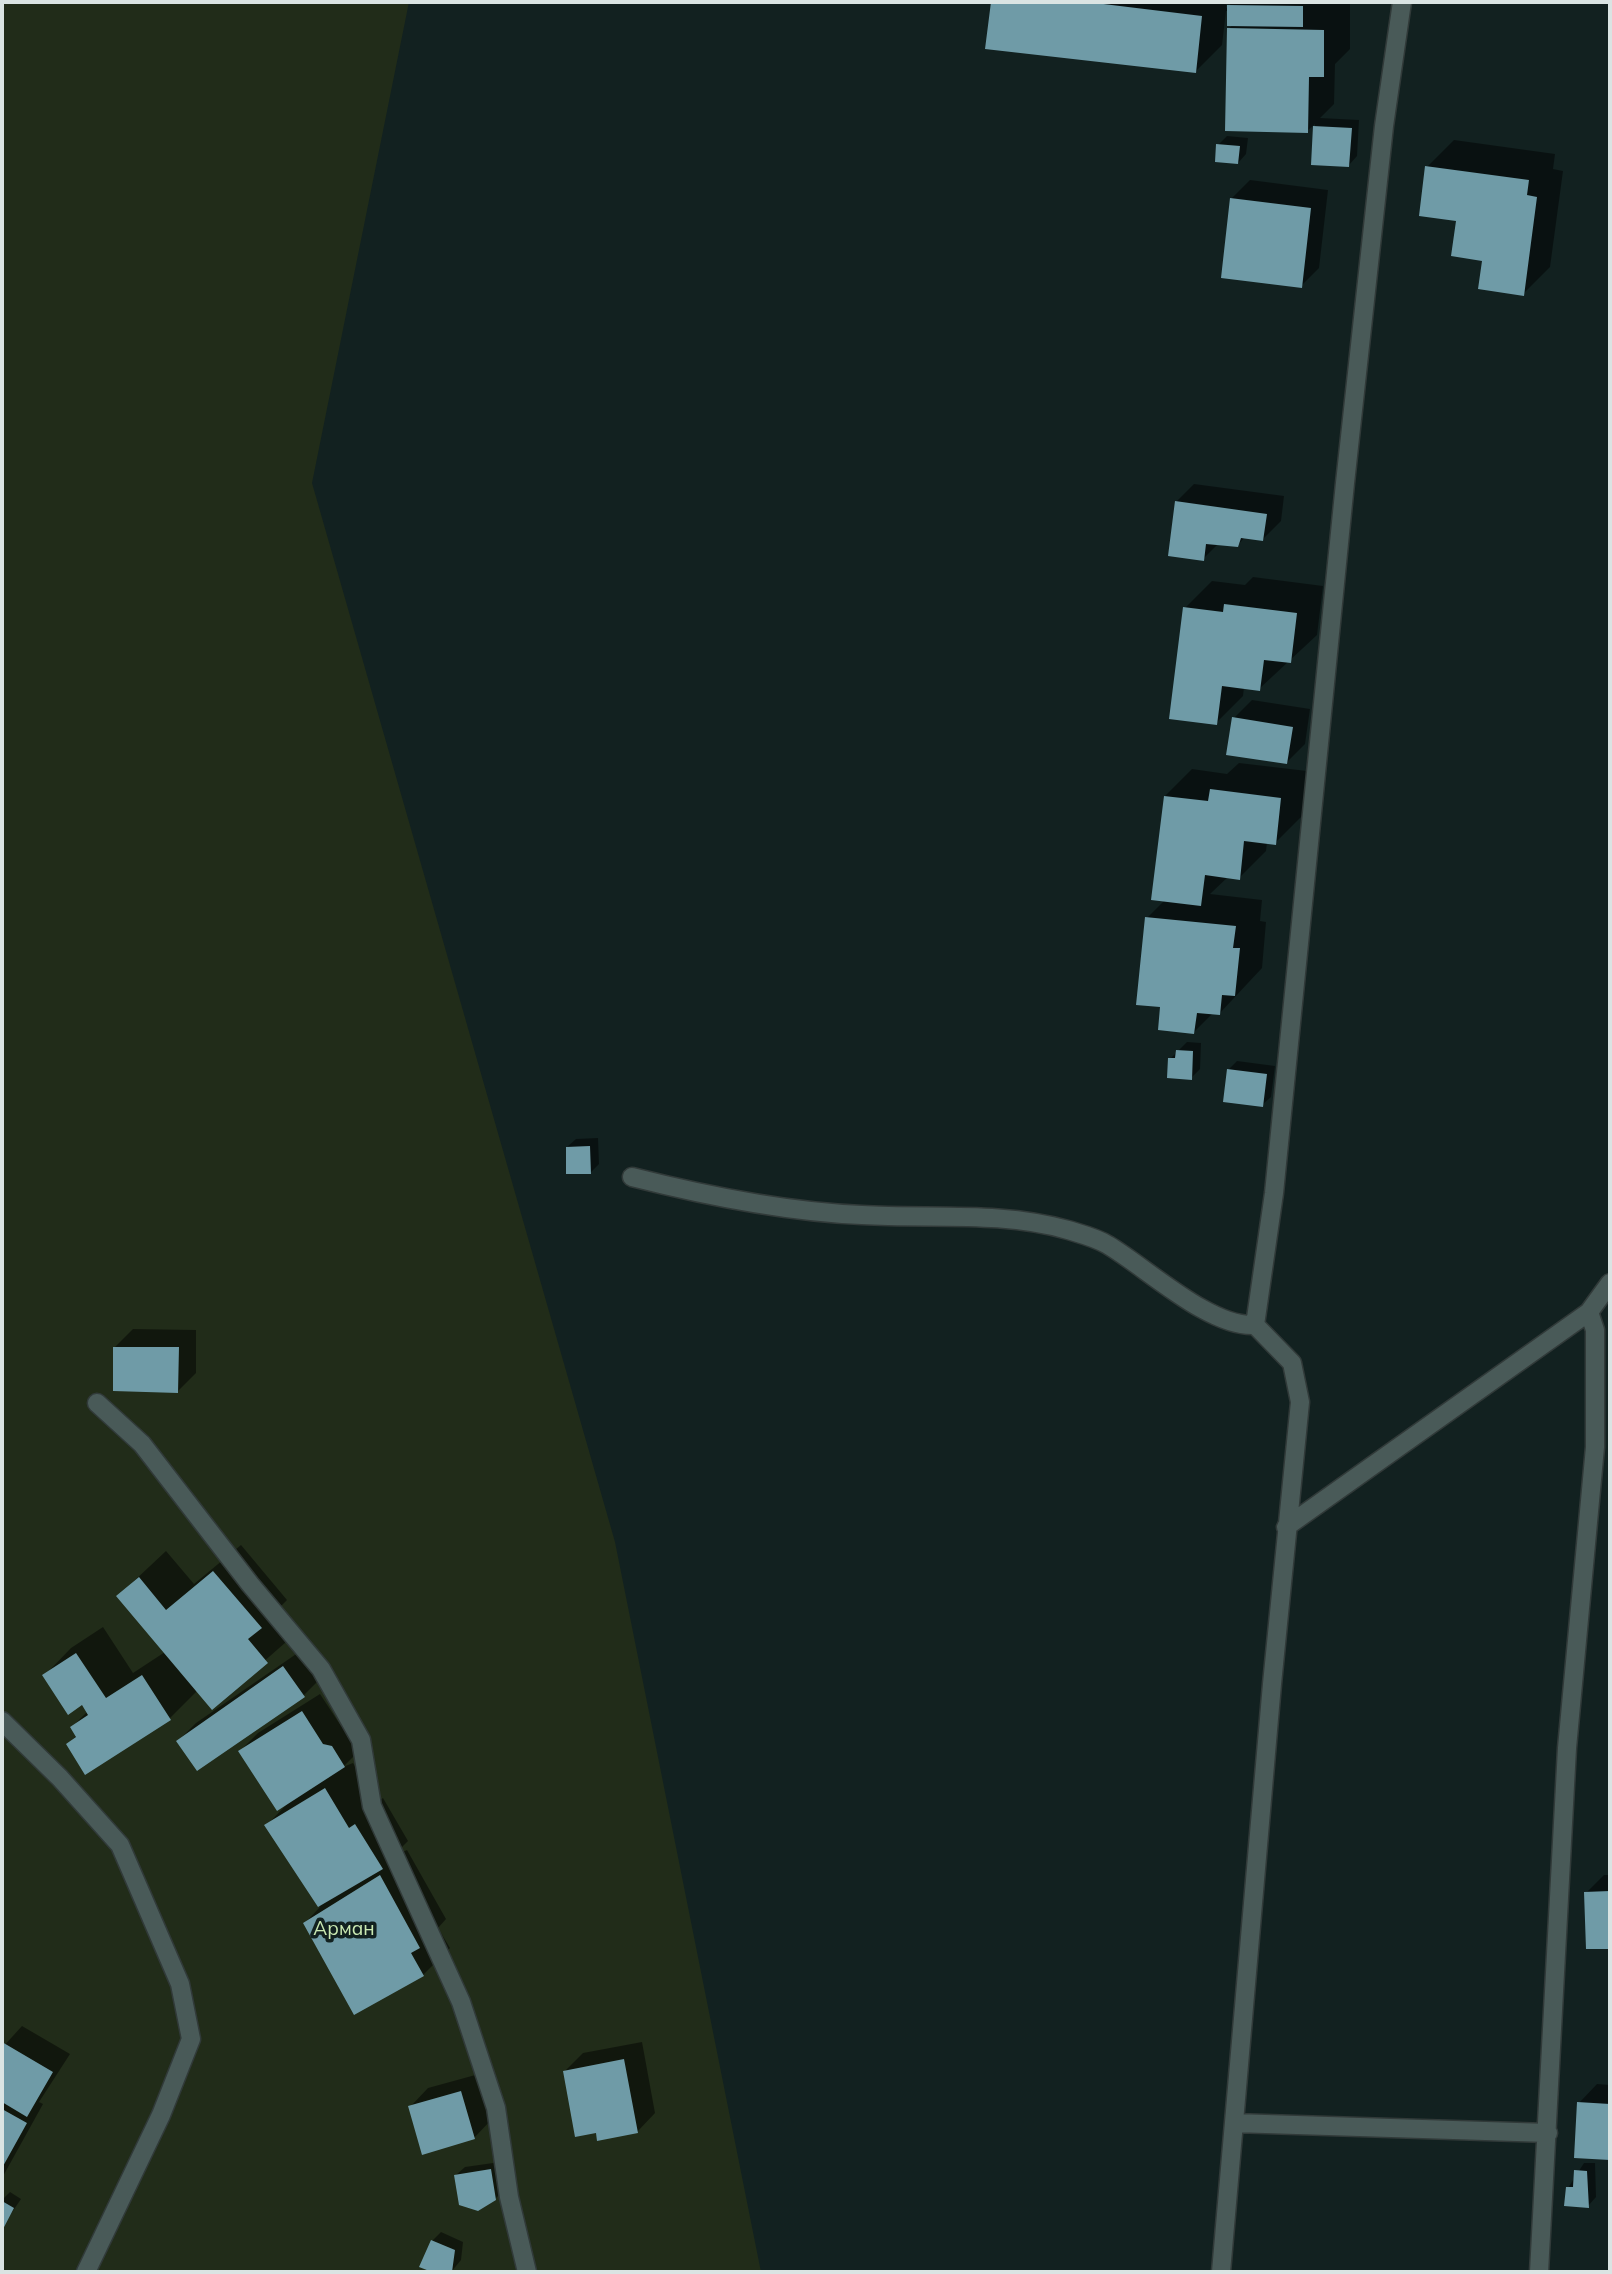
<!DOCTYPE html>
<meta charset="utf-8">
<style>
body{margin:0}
#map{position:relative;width:1612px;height:2274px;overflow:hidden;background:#122120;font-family:Mulish,sans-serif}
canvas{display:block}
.frame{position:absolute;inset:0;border:4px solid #dae4e3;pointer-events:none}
</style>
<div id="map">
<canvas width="1612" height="2274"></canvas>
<div class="frame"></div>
</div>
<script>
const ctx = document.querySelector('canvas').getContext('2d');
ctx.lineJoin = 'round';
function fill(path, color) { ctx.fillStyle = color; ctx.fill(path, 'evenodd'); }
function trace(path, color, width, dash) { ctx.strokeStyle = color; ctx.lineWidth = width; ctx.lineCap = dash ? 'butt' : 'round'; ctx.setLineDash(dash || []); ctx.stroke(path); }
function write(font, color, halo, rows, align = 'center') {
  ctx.font = font + ' Mulish,sans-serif'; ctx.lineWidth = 7; ctx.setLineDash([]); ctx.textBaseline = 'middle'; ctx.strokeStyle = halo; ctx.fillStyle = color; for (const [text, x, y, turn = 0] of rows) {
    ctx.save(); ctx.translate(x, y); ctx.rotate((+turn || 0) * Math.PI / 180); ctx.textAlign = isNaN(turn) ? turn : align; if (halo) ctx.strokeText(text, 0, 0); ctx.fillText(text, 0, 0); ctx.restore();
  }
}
const green = new Path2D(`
 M 2,2 L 409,2 L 312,483 L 615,1542 L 761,2272 L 2,2272 Z`);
const shadow = new Path2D(`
 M 993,2 L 1227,2 L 1226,8 L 1233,2 L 1350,3 L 1350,49 L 1335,64 L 1334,104 L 1320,118 L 1359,120 L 1357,156 L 1349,165 L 1313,163 L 1315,124 L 1307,131 L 1228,29 L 1233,25 L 1228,11 L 1226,11 L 1222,45 L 1195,72 L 987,47 Z
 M 1227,136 L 1248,138 L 1246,154 L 1238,163 L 1218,145 Z
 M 1454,140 L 1555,154 L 1553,169 L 1563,171 L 1550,267 L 1523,294 L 1458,219 L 1427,167 Z
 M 1250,180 L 1328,190 L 1319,268 L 1301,286 L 1232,198 Z
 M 1194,484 L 1284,496 L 1281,521 L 1263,539 L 1245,537 L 1237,546 L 1219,543 L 1203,559 L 1176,502 Z
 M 1253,577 L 1323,586 L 1317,635 L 1259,689 L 1244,687 L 1243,696 L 1216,723 L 1185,608 L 1212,581 L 1245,585 Z
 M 1252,700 L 1310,709 L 1305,744 L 1287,762 L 1234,718 Z
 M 1239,763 L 1307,771 L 1302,816 L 1275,843 L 1267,842 L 1266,851 L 1239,878 L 1229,876 L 1210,894 L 1262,900 L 1260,921 L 1266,922 L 1262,968 L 1219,1014 L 1213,1013 L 1194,1032 L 1162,1005 L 1147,918 L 1165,900 L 1165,796 L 1192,769 L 1227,774 Z
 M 1187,1042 L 1201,1043 L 1200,1069 L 1191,1078 L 1170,1059 Z
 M 1237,1061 L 1275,1066 L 1271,1097 L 1262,1105 L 1228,1070 Z
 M 598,1138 L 599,1164 L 590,1173 L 567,1147 L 576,1139 Z
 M 133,1329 L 196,1330 L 196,1373 L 178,1391 L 115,1347 Z
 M 241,1545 L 287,1600 L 275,1612 L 294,1635 L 212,1707 L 198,1690 L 170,1718 L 68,1744 L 77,1735 L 72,1727 L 88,1711 L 83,1703 L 45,1675 L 71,1648 L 103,1627 L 133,1673 L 165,1652 L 118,1596 L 166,1551 L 194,1584 Z
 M 302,1650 L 322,1677 L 304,1695 L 178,1741 L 196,1723 Z
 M 320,1694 L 341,1726 L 350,1729 L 362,1748 L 343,1767 L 353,1763 L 377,1802 L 383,1798 L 408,1841 L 392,1857 L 407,1850 L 446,1919 L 438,1928 L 450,1948 L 423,1975 L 305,1923 L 320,1907 L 266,1826 L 287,1804 L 240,1751 L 258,1733 Z
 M 1604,1875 L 1610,1875 L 1610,1947 L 1588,1947 L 1586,1893 Z
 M 22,2026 L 70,2054 L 39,2102 L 43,2104 L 2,2178 L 2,2048 Z
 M 642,2042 L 655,2113 L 637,2132 L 598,2131 L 565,2071 L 583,2053 Z
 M 479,2074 L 492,2119 L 474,2138 L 410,2107 L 428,2088 Z
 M 1597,2084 L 1610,2085 L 1610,2159 L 1576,2157 L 1579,2103 Z
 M 500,2162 L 504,2190 L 495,2199 L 456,2175 L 465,2167 Z
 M 1584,2163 L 1595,2163 L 1596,2197 L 1588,2206 L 1568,2188 Z
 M 10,2192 L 21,2199 L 2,2227 L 2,2200 Z
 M 441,2232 L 463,2242 L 461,2260 L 451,2272 L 436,2272 L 422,2266 L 432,2241 Z`);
const building = new Path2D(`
 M 991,2 L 1087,2 L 1202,16 L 1196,73 L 985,49 Z
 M 1227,5 L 1303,6 L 1303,27 L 1227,26 Z
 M 1227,28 L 1324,30 L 1324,77 L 1309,77 L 1308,133 L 1225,131 Z
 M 1313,126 L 1352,128 L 1349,167 L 1311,165 Z
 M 1216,144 L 1240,146 L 1238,164 L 1215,162 Z
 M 1425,166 L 1529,180 L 1527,195 L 1537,197 L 1524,296 L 1478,289 L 1482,261 L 1451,256 L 1456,221 L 1419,216 Z
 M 1230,198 L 1311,208 L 1302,288 L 1221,278 Z
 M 1175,501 L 1267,514 L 1263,541 L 1241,538 L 1238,547 L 1206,544 L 1204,561 L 1168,556 Z
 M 1224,604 L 1297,613 L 1291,663 L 1264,660 L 1260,691 L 1222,686 L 1217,725 L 1169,719 L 1183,607 L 1223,612 Z
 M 1232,717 L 1293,727 L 1287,764 L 1226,755 Z
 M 1210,789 L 1281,798 L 1276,845 L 1244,841 L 1240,880 L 1205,875 L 1201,906 L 1151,900 L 1164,796 L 1208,801 Z
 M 1145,917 L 1236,926 L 1233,948 L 1240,948 L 1235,996 L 1222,995 L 1220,1015 L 1197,1013 L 1194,1034 L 1158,1030 L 1160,1007 L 1136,1005 Z
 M 1176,1050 L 1193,1051 L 1192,1080 L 1167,1078 L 1168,1058 L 1175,1058 Z
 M 1227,1069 L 1267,1074 L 1263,1107 L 1223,1102 Z
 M 590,1146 L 591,1174 L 566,1174 L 566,1147 Z
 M 113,1347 L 179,1347 L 178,1393 L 113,1391 Z
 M 213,1571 L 262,1628 L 248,1639 L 268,1663 L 212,1710 L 116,1596 L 139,1577 L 166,1610 Z
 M 76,1653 L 106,1698 L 142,1675 L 171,1720 L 85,1775 L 66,1744 L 76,1737 L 70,1727 L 88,1715 L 82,1705 L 68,1715 L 42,1675 Z
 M 283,1666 L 305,1697 L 197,1771 L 176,1741 Z
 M 302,1711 L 323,1744 L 332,1746 L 345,1767 L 277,1811 L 238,1751 Z
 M 325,1788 L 349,1828 L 355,1824 L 383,1869 L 318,1907 L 264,1825 Z
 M 380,1875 L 420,1948 L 411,1953 L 424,1976 L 354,2015 L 303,1923 Z
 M 1610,1891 L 1610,1949 L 1586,1949 L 1584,1892 Z
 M 2,2042 L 53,2072 L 27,2117 L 2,2102 Z
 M 624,2059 L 638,2133 L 597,2141 L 596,2133 L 575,2137 L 563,2071 Z
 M 461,2091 L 475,2139 L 422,2155 L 408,2106 Z
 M 1577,2102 L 1610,2104 L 1610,2160 L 1574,2158 Z
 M 2,2109 L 27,2123 L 2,2168 Z
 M 491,2169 L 496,2200 L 478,2211 L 459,2205 L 454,2175 Z
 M 1574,2170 L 1587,2171 L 1589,2208 L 1564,2206 L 1566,2187 L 1573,2187 Z
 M 2,2201 L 14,2208 L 2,2231 Z
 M 431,2240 L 455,2250 L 452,2272 L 432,2272 L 419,2267 Z`);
const minor = new Path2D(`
 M 632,1177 C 703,1195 789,1212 862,1215 C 931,1219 1002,1211 1068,1230 C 1081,1234 1097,1238 1108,1245 C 1147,1268 1210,1328 1255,1325
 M 1589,1312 L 1610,1283
 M 97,1403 L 142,1444 L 250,1584 L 321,1669 L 361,1740 L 372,1806 L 461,2002 L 496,2108 L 509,2197 L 527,2272
 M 1286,1527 L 1589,1312 L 1595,1330 L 1595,1447 L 1567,1748 L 1539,2272
 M 2,1721 L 60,1778 L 120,1845 L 180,1984 L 191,2039 L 161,2115 L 86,2272
 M 1234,2123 L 1548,2133
 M 1221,2272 L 1272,1684 L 1300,1402 L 1292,1363 L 1255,1325 L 1274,1193 L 1345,483 L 1384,126 L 1402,2`);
const parkNames = [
 ["Арман",344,1929]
];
fill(green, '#212c19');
fill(shadow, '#0007');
fill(building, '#6f9ba7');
trace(minor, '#313a39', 21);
trace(minor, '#495a58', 18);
write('19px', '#cae9b2', '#122120', parkNames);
</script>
